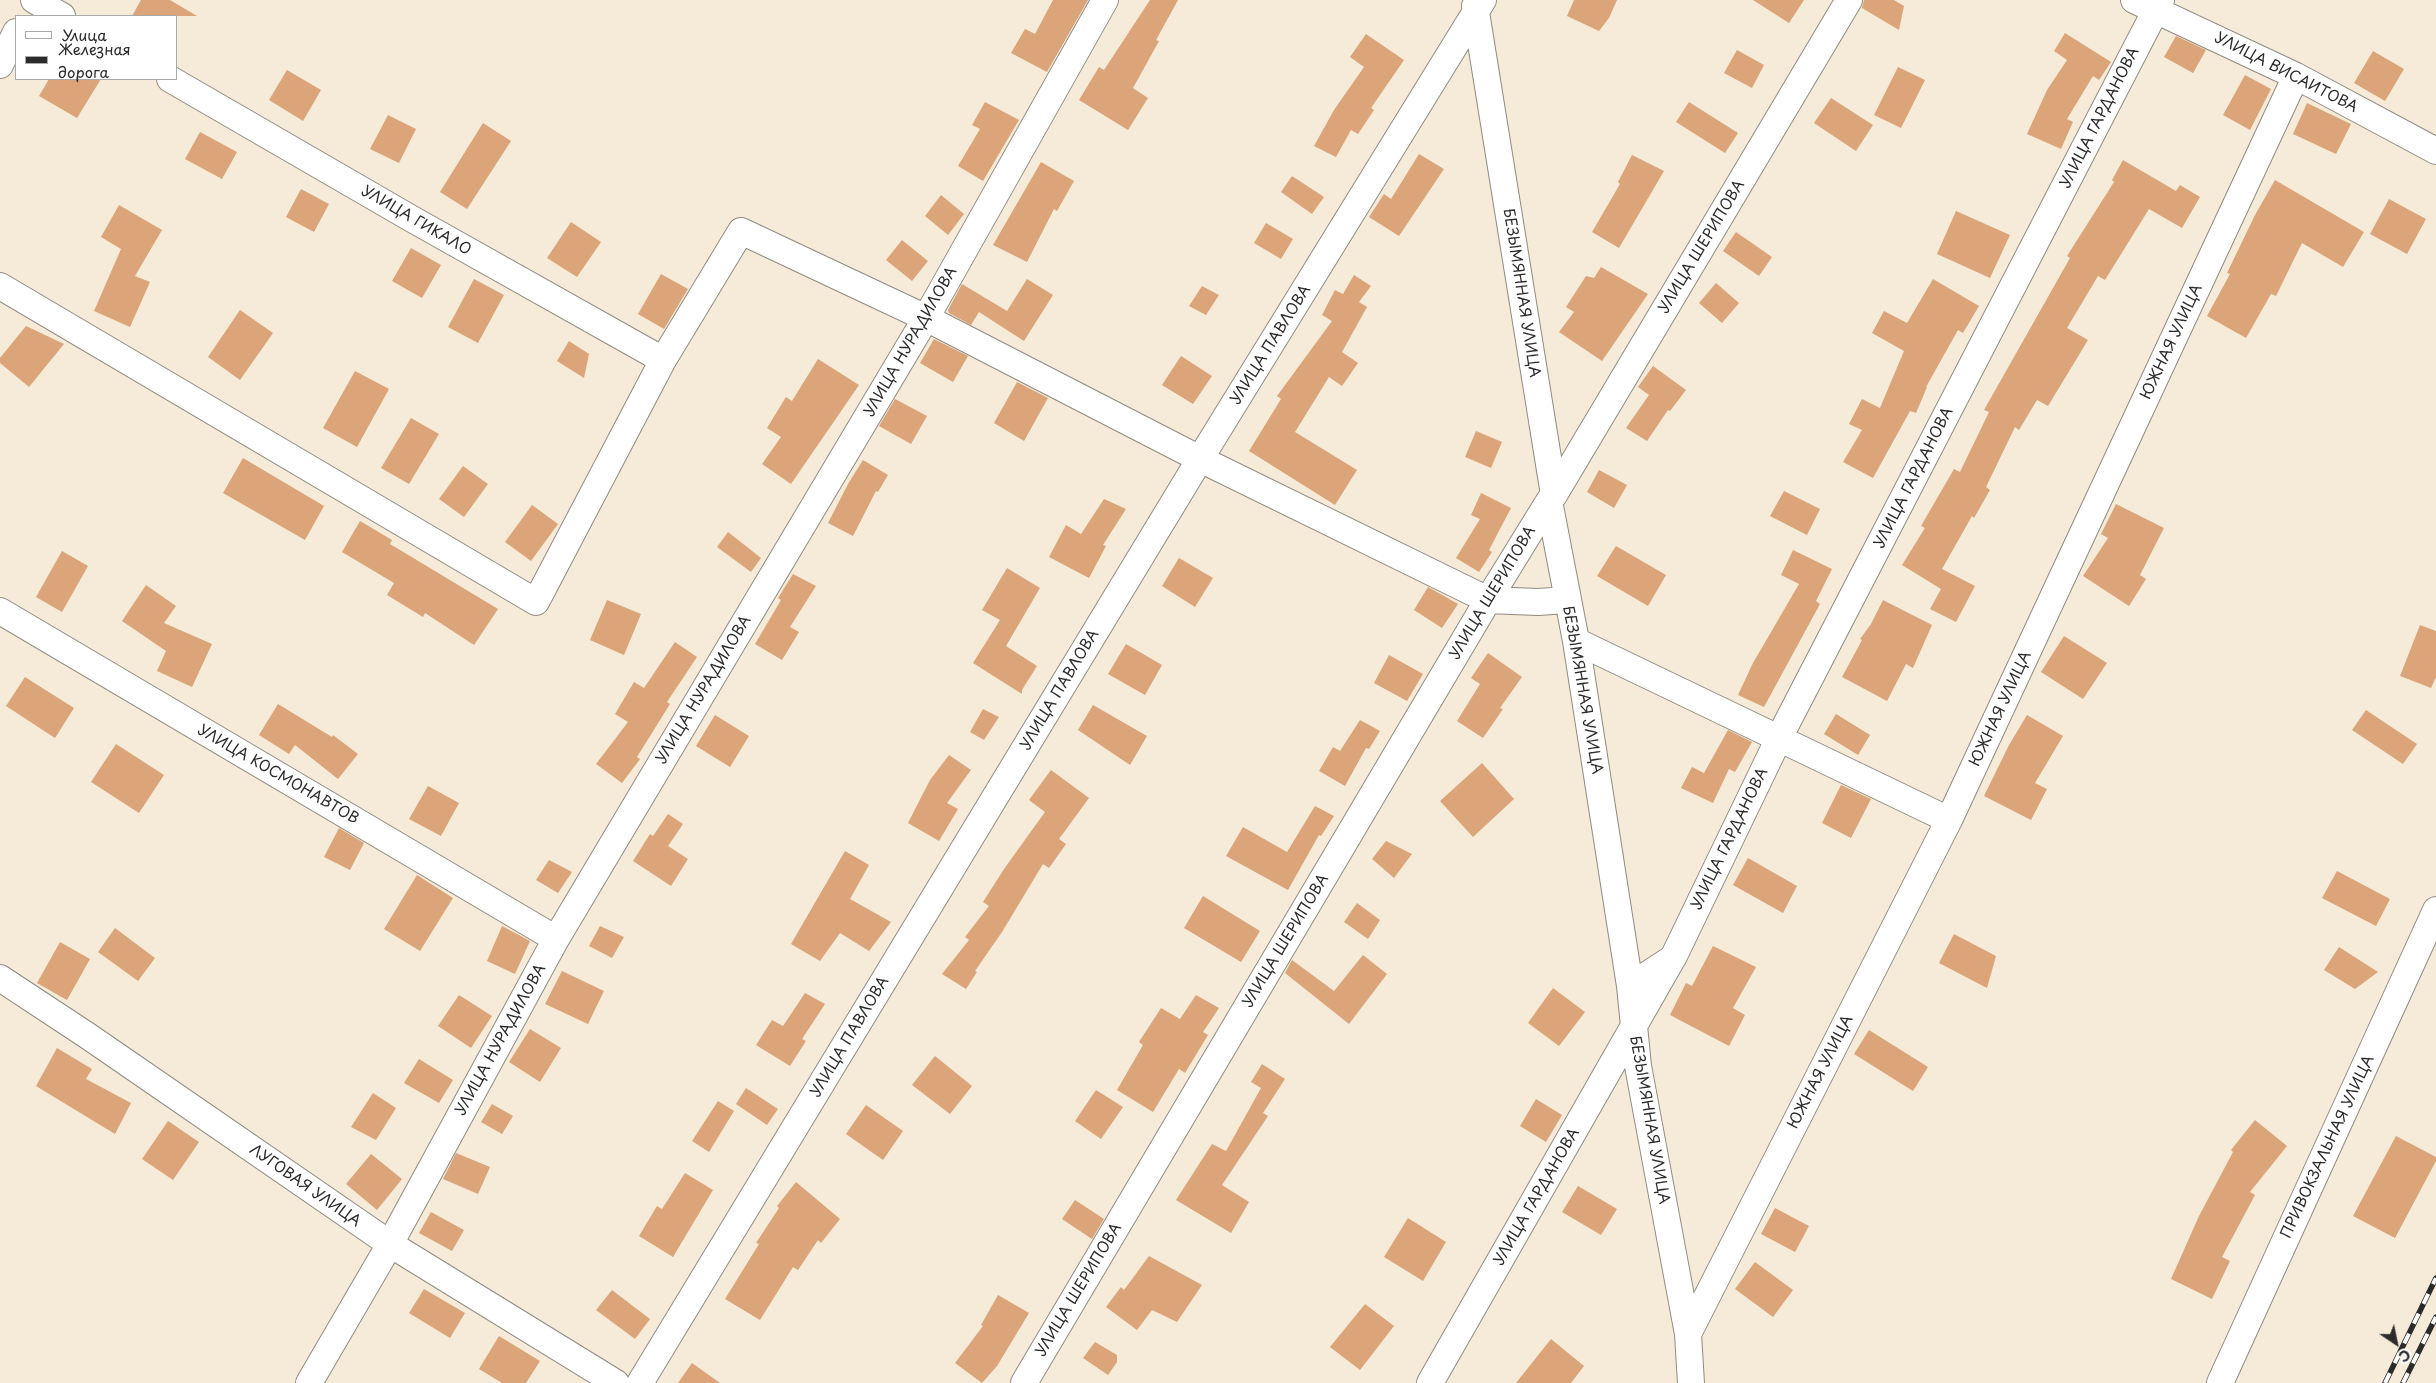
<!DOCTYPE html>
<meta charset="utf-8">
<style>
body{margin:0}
#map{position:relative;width:2436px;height:1383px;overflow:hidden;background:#f5ebd8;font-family:"Playpen Sans",sans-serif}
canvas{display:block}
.legend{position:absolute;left:15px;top:15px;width:162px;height:65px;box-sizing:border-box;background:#fff;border:1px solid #aaa;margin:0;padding:6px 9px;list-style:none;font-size:15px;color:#2b2b2b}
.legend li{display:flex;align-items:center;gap:10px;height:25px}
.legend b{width:25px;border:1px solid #aaa}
.north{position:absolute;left:2371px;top:1318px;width:50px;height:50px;-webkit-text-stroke:4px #fff;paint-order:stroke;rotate:146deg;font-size:14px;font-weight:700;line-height:20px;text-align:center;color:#2b2b2b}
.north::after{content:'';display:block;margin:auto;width:18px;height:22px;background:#2b2b2b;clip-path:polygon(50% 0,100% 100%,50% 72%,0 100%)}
</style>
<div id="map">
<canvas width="2436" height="1383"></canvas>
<ul class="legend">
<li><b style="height:6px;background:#fff"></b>Улица</li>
<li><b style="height:6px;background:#2b2b2b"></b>Железная дорога</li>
</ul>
<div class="north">С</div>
</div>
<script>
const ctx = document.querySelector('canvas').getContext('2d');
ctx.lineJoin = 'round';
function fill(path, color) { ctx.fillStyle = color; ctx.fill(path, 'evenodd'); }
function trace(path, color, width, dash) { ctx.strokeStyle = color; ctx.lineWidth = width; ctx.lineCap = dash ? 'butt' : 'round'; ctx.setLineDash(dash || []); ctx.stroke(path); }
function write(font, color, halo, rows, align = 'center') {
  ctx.font = font + ' "Playpen Sans",sans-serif'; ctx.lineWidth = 4; ctx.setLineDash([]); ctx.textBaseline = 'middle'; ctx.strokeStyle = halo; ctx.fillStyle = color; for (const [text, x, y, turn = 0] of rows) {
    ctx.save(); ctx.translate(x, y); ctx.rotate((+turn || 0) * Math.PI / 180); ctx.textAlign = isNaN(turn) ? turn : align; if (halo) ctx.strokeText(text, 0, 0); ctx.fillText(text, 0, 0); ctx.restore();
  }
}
const building = new Path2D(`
 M 141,0 L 170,0 L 197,16 L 132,16 Z
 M 1053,0 L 1088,0 L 1047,72 L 1011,53 L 1025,29 L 1035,34 Z
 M 1150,0 L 1178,0 L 1156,40 L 1159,41 L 1133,88 L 1148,98 L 1128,130 L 1079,100 L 1099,67 L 1104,70 Z
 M 1574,0 L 1617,0 L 1609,18 L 1599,31 L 1567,16 Z
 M 1753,0 L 1804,0 L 1789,23 Z
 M 1864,0 L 1894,0 L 1904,6 L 1899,30 L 1862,8 Z
 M 2065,33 L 2111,62 L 2099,80 L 2093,76 L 2067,119 L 2073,122 L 2061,149 L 2027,134 L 2047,90 L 2067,60 L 2054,51 Z
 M 1366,34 L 1404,60 L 1371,108 L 1374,110 L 1358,134 L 1351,130 L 1336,157 L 1314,146 L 1334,110 L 1364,67 L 1350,57 Z
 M 2176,36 L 2206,50 L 2193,73 L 2164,57 Z
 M 1737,50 L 1764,65 L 1752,88 L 1724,73 Z
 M 2373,51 L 2404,69 L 2385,101 L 2354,83 Z
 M 1898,67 L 1925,80 L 1901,128 L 1874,115 Z
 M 287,70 L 321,90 L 303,121 L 269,100 Z
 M 2245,75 L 2271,89 L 2250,130 L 2223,115 Z
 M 49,79 L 101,79 L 77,118 L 39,96 Z
 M 1831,98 L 1873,125 L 1856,151 L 1814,123 Z
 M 985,102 L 1019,120 L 983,181 L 958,166 L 980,129 L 972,125 Z
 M 1689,102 L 1738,133 L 1725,153 L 1676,122 Z
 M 2307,103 L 2351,124 L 2336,154 L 2293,134 Z
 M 388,115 L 416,129 L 399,163 L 370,149 Z
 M 483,123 L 511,141 L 467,209 L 440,192 Z
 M 200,132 L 237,152 L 222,179 L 185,159 Z
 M 1419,154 L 1444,169 L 1399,236 L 1369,217 L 1384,194 L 1391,199 Z
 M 1632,155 L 1664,171 L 1619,248 L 1592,232 L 1620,184 L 1618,182 Z
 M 2123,160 L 2176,191 L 2180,185 L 2200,197 L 2182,228 L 2149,209 L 2105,280 L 2098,276 L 2067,328 L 2088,340 L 2048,406 L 2037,400 L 2019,430 L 2015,427 L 1986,487 L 1990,490 L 1974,518 L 1972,516 L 1942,569 L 1975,586 L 1956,622 L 1930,609 L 1941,589 L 1902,565 L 1925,528 L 1921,526 L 1954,469 L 1960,472 L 1989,412 L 1984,410 L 2070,258 L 2067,256 L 2114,182 L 2112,180 Z
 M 1041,162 L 1074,181 L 1057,211 L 1054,209 L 1027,262 L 993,245 Z
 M 1292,176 L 1324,197 L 1312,214 L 1281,192 Z
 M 2275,180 L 2364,232 L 2343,267 L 2302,243 L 2276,296 L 2271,294 L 2246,338 L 2207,316 L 2230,274 L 2227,273 L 2255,215 Z
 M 301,189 L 329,204 L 314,232 L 286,217 Z
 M 941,195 L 964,214 L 948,235 L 925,216 Z
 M 2389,199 L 2426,219 L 2407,254 L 2370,234 Z
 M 119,205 L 162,230 L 135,276 L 150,282 L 130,327 L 94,311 L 121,249 L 101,237 Z
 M 1956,211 L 2010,235 L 1990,278 L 1937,254 Z
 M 571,222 L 601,242 L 577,277 L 547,258 Z
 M 1266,223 L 1293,239 L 1281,259 L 1254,243 Z
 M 1736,232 L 1772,257 L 1759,276 L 1723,251 Z
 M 902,240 L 928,261 L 912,281 L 886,260 Z
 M 411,248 L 441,265 L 422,298 L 392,281 Z
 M 1601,267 L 1648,294 L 1602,361 L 1559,332 L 1574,312 L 1566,307 L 1586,276 L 1594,278 Z
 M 661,274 L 688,289 L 664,329 L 638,314 Z
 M 1354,275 L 1371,286 L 1359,302 L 1367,307 L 1342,352 L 1358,363 L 1342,386 L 1329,377 L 1295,432 L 1357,470 L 1335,505 L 1249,451 L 1281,399 L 1277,396 L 1332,321 L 1322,315 L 1335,290 L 1343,294 Z
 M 474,279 L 504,295 L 478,343 L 448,327 Z
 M 1027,279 L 1053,295 L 1024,341 L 979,312 L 971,325 L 949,313 L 948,310 L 962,284 L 1007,311 Z
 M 1933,279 L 1979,306 L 1963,333 L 1958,330 L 1926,387 L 1927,387 L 1916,413 L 1910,411 L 1873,478 L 1843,462 L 1862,430 L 1849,424 L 1862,399 L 1880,408 L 1904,351 L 1872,333 L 1884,311 L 1907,323 Z
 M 1716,283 L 1739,303 L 1722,323 L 1699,303 Z
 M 1202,286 L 1219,295 L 1206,315 L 1189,306 Z
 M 240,310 L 273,333 L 240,380 L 208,357 Z
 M 26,326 L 64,344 L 29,387 L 0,363 L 0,358 Z
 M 934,339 L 968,356 L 953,382 L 920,363 Z
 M 569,341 L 589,354 L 584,378 L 557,361 Z
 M 1181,356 L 1212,376 L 1193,404 L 1162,385 Z
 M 818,359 L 859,385 L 791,484 L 762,464 L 781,437 L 767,428 L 786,397 L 792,401 Z
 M 1653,366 L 1686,390 L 1670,411 L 1668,410 L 1647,441 L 1626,428 L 1649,395 L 1638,387 Z
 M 355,371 L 389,389 L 357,447 L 323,428 Z
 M 1017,382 L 1048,398 L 1024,441 L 994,423 Z
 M 895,399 L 927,416 L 911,444 L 879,426 Z
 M 411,418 L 439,434 L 409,484 L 381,468 Z
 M 1476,431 L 1502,442 L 1491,468 L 1465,457 Z
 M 243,458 L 324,506 L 305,540 L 223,493 Z
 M 863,460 L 888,475 L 878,492 L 876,491 L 853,536 L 828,523 L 848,484 Z
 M 463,466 L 488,484 L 464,517 L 439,499 Z
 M 1599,470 L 1627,485 L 1614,508 L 1587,492 Z
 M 1784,491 L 1820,509 L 1807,535 L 1770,516 Z
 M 1481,493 L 1511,508 L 1489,550 L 1492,552 L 1479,572 L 1456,558 L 1480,519 L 1471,515 Z
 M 1104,499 L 1126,509 L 1103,545 L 1106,546 L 1089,578 L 1049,557 L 1066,525 L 1081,534 Z
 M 2116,504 L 2164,528 L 2140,575 L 2146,579 L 2129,606 L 2083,576 L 2108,538 L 2101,534 Z
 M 532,505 L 558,524 L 531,561 L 505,542 Z
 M 360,521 L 392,540 L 390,544 L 498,609 L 474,645 L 425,613 L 423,617 L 387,595 L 394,583 L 342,552 Z
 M 728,532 L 761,558 L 751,572 L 717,547 Z
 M 1616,546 L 1666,575 L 1648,606 L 1597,576 Z
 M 1793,550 L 1832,569 L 1816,601 L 1820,604 L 1764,707 L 1738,695 L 1753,663 L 1799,584 L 1781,575 Z
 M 62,551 L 88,566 L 62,612 L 36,597 Z
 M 1179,558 L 1213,578 L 1195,607 L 1162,586 Z
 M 1007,568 L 1040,588 L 1006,646 L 1037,666 L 1022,690 L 1022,694 L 973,663 L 1000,620 L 982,610 Z
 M 793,574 L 816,586 L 790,627 L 799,632 L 782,660 L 755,644 L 781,600 L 778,598 Z
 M 146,585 L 176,606 L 164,623 L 212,644 L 192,687 L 157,671 L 166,651 L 122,621 Z
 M 1428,587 L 1458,604 L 1442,628 L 1414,610 Z
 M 607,600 L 641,614 L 624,655 L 590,640 Z
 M 1883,600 L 1932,625 L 1913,668 L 1906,664 L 1887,701 L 1842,677 L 1862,640 L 1860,639 L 1871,624 Z
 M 2420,625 L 2436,631 L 2436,677 L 2431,688 L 2400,676 Z
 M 2064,636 L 2107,663 L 2083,699 L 2041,672 Z
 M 675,642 L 697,657 L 667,702 L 670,704 L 637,757 L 640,759 L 622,783 L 596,764 L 628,722 L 615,714 L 634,682 L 644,688 Z
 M 1126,644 L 1162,665 L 1145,695 L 1108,674 Z
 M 1488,653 L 1522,677 L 1500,708 L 1503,709 L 1483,738 L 1457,721 L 1480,684 L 1471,678 Z
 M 1389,655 L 1423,674 L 1407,701 L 1374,683 Z
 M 25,677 L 74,708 L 55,738 L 6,706 Z
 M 278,704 L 332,737 L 333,735 L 358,754 L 338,779 L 295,745 L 289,754 L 259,735 Z
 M 1093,705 L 1147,736 L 1130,765 L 1078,730 Z
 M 983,709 L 999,717 L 984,740 L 970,732 Z
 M 2366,710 L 2417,744 L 2403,764 L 2352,730 Z
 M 1836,714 L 1870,735 L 1858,755 L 1824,734 Z
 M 715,715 L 749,736 L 730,767 L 696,746 Z
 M 2027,715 L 2063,736 L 2035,783 L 2047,789 L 2031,820 L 1984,796 L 2009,745 Z
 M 1360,720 L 1380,731 L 1369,749 L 1366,748 L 1345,786 L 1319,771 L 1333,747 L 1340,751 Z
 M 1728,730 L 1752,742 L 1735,772 L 1729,769 L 1713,803 L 1681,788 L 1692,767 L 1704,773 Z
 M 116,744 L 164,775 L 139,813 L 91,782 Z
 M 949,755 L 971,770 L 947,803 L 958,809 L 939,841 L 908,823 L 930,780 Z
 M 1482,763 L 1514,799 L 1473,837 L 1440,801 Z
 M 1051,770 L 1089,798 L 1059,839 L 1066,844 L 1049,868 L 1043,864 L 1002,932 L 975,971 L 977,972 L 966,989 L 942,974 L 969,940 L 965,937 L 989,906 L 983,902 L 1004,869 L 1045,812 L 1029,800 Z
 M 1841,785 L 1871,799 L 1851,838 L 1822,823 Z
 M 428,786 L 459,803 L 441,836 L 409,819 Z
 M 1315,806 L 1334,816 L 1321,836 L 1319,835 L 1288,890 L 1226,856 L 1243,827 L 1287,852 Z
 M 668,814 L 683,824 L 668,846 L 688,859 L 671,886 L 633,861 L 650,834 L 653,836 Z
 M 339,828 L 364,843 L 350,870 L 324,857 Z
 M 1386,841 L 1412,854 L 1394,878 L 1372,859 Z
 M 845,851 L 869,865 L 850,899 L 891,922 L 869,951 L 840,933 L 820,961 L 791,944 Z
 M 1748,858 L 1797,886 L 1783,913 L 1733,885 Z
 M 549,860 L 572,872 L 558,893 L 536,880 Z
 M 2337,871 L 2390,899 L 2376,926 L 2322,898 Z
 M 417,875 L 453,898 L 420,951 L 384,929 Z
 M 1203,896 L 1260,931 L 1241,962 L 1184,928 Z
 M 1357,903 L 1380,920 L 1368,939 L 1344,922 Z
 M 502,926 L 530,941 L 515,974 L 487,961 Z
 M 600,926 L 624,937 L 612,958 L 589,946 Z
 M 115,928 L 155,958 L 138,981 L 98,952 Z
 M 1954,934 L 1996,956 L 1987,988 L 1939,963 Z
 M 60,942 L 90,959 L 67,1000 L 37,983 Z
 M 1713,946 L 1756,967 L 1733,1008 L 1745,1015 L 1729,1046 L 1670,1015 L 1686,983 L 1692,986 Z
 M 2339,947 L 2378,972 L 2355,989 L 2324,970 Z
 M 1363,955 L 1387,974 L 1349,1024 L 1285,973 L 1292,960 L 1334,991 Z
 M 562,971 L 604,991 L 588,1024 L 545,1004 Z
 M 1553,988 L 1585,1012 L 1559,1046 L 1528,1023 Z
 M 805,993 L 825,1004 L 802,1039 L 806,1041 L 790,1066 L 756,1045 L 772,1020 L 783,1026 Z
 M 459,995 L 492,1016 L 471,1048 L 438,1026 Z
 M 1196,995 L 1219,1008 L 1203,1032 L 1208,1035 L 1185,1073 L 1179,1069 L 1153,1112 L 1117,1090 L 1143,1045 L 1139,1042 L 1161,1008 L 1180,1019 Z
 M 530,1029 L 561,1048 L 540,1082 L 509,1062 Z
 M 1869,1030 L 1928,1067 L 1913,1091 L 1854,1054 Z
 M 57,1048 L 92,1069 L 86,1079 L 131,1103 L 115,1134 L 36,1086 Z
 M 935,1056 L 972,1086 L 950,1114 L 912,1085 Z
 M 419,1059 L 453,1080 L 439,1103 L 404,1083 Z
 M 1262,1064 L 1285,1079 L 1263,1113 L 1268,1116 L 1222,1185 L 1249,1202 L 1231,1233 L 1176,1200 L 1212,1144 L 1226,1151 L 1261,1088 L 1251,1082 Z
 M 746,1088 L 778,1109 L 767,1125 L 736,1104 Z
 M 1096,1090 L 1123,1107 L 1101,1139 L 1075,1121 Z
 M 373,1093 L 396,1108 L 376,1140 L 351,1127 Z
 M 1536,1099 L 1562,1115 L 1546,1142 L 1520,1126 Z
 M 718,1101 L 734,1111 L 709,1152 L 692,1141 Z
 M 492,1104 L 513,1116 L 502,1134 L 481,1122 Z
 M 866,1105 L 903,1131 L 883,1160 L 846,1134 Z
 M 2255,1120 L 2287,1146 L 2250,1192 L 2255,1195 L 2222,1257 L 2230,1261 L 2212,1299 L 2171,1279 L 2199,1216 L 2233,1152 L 2231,1150 Z
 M 168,1121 L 199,1142 L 173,1180 L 142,1159 Z
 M 2396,1136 L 2436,1157 L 2436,1161 L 2395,1238 L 2353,1216 Z
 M 456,1153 L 490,1167 L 478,1194 L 443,1179 Z
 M 371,1154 L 402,1179 L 377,1210 L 346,1184 Z
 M 685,1173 L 713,1190 L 673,1257 L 639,1236 L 657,1206 L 662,1209 Z
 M 796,1182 L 840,1219 L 821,1243 L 818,1240 L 798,1270 L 793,1267 L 760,1320 L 725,1299 L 759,1244 L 756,1243 L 779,1208 L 777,1206 Z
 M 1578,1186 L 1617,1209 L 1601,1235 L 1562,1212 Z
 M 1075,1200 L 1104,1219 L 1092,1239 L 1062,1219 Z
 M 1775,1208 L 1809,1226 L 1795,1252 L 1761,1234 Z
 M 431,1212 L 464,1230 L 452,1251 L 419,1233 Z
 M 1408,1218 L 1446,1242 L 1423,1281 L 1384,1257 Z
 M 1149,1256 L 1202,1285 L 1177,1322 L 1152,1310 L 1137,1330 L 1106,1307 L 1121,1287 L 1124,1290 Z
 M 1755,1262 L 1793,1290 L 1773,1317 L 1735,1289 Z
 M 424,1289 L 465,1313 L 450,1338 L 409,1313 Z
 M 612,1290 L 650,1319 L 635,1339 L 596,1310 Z
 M 998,1295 L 1029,1313 L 997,1366 L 982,1383 L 955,1363 L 983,1326 L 981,1325 Z
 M 1365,1304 L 1394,1326 L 1360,1370 L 1330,1347 Z
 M 499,1336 L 540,1361 L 526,1383 L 502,1383 L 479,1369 Z
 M 1551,1339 L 1584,1366 L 1571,1383 L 1516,1383 Z
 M 1095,1342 L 1117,1355 L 1117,1362 L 1108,1375 L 1083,1358 Z
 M 692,1363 L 720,1383 L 678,1383 Z`);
const minor = new Path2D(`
 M 34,0 L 62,16
 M 2134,0 L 2296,76 L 2436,151
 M 1475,6 L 1554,495 L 1549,501 L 1576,641 L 1630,986 L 1638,1066 L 1688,1334 L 1691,1383
 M 0,65 L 16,32
 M 170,79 L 412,219 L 663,360
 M 0,286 L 536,602 L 663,360 L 741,231 L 926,318 L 1200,459 L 1488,600 L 1538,602 L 1567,600
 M 1554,495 L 1849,0
 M 0,611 L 556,939
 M 1576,641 L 1949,820
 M 0,978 L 88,1036 L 390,1244 L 616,1383
 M 1630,986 L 1673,958 L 1779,738 L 2161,0
 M 1688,1334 L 1949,820 L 2296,76
 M 309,1383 L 390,1244 L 556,939 L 926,318 L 1105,0
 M 640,1383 L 1200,459 L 1483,0
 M 1024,1383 L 1488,600 L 1549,501
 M 1430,1383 L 1671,961
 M 2220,1383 L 2436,910`);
const rail = new Path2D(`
 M 2385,1383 L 2436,1278
 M 2403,1383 L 2436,1317`);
const streetNames = [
 ["УЛИЦА ВИСАИТОВА",2286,73,27],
 ["УЛИЦА ГАРДАНОВА",2100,118,-63],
 ["УЛИЦА ГИКАЛО",416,221,30],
 ["УЛИЦА ШЕРИПОВА",1702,247,-59],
 ["БЕЗЫМЯННАЯ УЛИЦА",1521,293,81],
 ["УЛИЦА НУРАДИЛОВА",911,342,-60],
 ["ЮЖНАЯ УЛИЦА",2172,342,-65],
 ["УЛИЦА ПАВЛОВА",1271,345,-58],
 ["УЛИЦА ГАРДАНОВА",1914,478,-63],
 ["УЛИЦА ШЕРИПОВА",1493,593,-59],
 ["УЛИЦА НУРАДИЛОВА",704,690,-59],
 ["УЛИЦА ПАВЛОВА",1060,690,-59],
 ["БЕЗЫМЯННАЯ УЛИЦА",1582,690,80],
 ["ЮЖНАЯ УЛИЦА",2001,709,-65],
 ["УЛИЦА КОСМОНАВТОВ",278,775,30],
 ["УЛИЦА ГАРДАНОВА",1730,839,-64],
 ["УЛИЦА ШЕРИПОВА",1286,941,-59],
 ["УЛИЦА ПАВЛОВА",850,1037,-59],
 ["УЛИЦА НУРАДИЛОВА",501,1040,-61],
 ["ЮЖНАЯ УЛИЦА",1821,1072,-63],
 ["БЕЗЫМЯННАЯ УЛИЦА",1649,1120,80],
 ["ПРИВОКЗАЛЬНАЯ УЛИЦА",2328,1147,-65],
 ["ЛУГОВАЯ УЛИЦА",305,1186,35],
 ["УЛИЦА ГАРДАНОВА",1537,1197,-60],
 ["УЛИЦА ШЕРИПОВА",1079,1290,-59]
];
fill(building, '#dba479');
trace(minor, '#908b82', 28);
trace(minor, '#fff', 26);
trace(rail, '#2b2b2b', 5.5);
trace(rail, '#fff', 4, [11]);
write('15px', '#2b2b2b', '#fff', streetNames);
</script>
